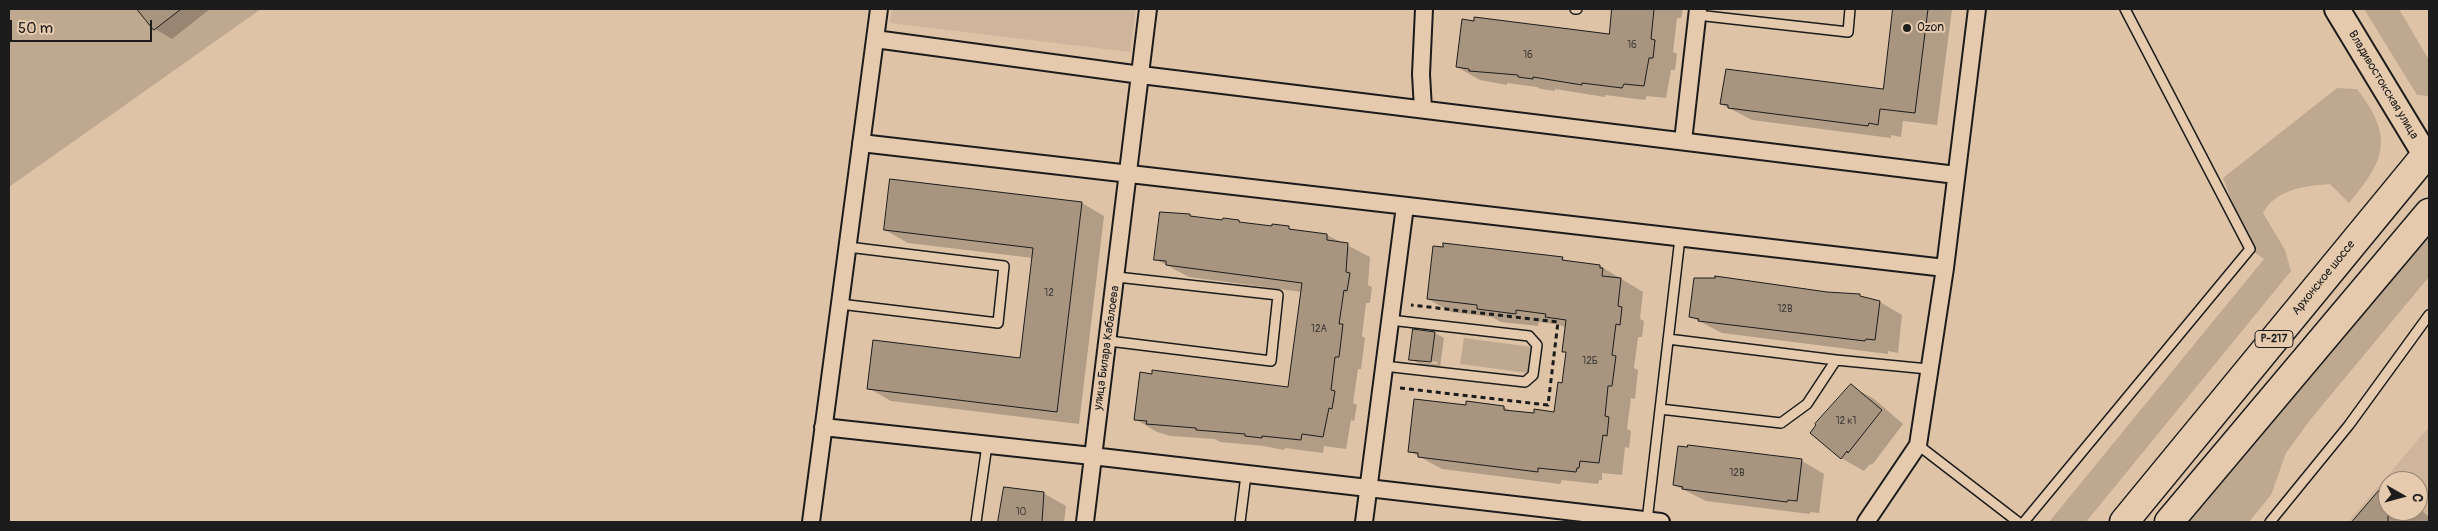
<!DOCTYPE html>
<meta charset="utf-8">
<style>
body{margin:0}
#map{position:relative;width:2438px;height:531px;overflow:hidden;background:#dec3a7;font-family:Pangolin,sans-serif}
canvas{display:block}
.frame{position:absolute;inset:0;border:10px solid #1c1c1c;pointer-events:none}
.north{position:absolute;left:2378px;top:471px;width:50px;height:50px;box-sizing:border-box;background:#e6caad;border:1px solid #958473;border-radius:50%;rotate:97deg;font-size:14px;font-weight:700;line-height:20px;text-align:center;color:#1c1c1c}
.north::after{content:'';display:block;margin:auto;width:18px;height:22px;background:#1c1c1c;clip-path:polygon(50% 0,100% 100%,50% 72%,0 100%)}
.scale{position:absolute;left:10px;top:20px;width:142px;height:22px;box-sizing:border-box;border:2px solid #1c1c1c;border-top:0;padding-left:6px;font-size:15px;line-height:18px;white-space:nowrap;color:#1c1c1c;-webkit-text-stroke:4px #e6caad;paint-order:stroke}
</style>
<div id="map">
<canvas width="2438" height="531"></canvas>
<div class="frame"></div>
<div class="north">С</div>
<div class="scale">50 m</div>
</div>
<script>
const ctx = document.querySelector('canvas').getContext('2d');
ctx.lineJoin = 'round';
function fill(path, color) { ctx.fillStyle = color; ctx.fill(path, 'evenodd'); }
function trace(path, color, width, dash) { ctx.strokeStyle = color; ctx.lineWidth = width; ctx.lineCap = dash ? 'butt' : 'round'; ctx.setLineDash(dash || []); ctx.stroke(path); }
function write(font, color, halo, rows, align = 'center') {
  ctx.font = font + ' Pangolin,sans-serif'; ctx.lineWidth = 4; ctx.setLineDash([]); ctx.textBaseline = 'middle'; ctx.strokeStyle = halo; ctx.fillStyle = color; for (const [text, x, y, turn = 0] of rows) {
    ctx.save(); ctx.translate(x, y); ctx.rotate((+turn || 0) * Math.PI / 180); ctx.textAlign = isNaN(turn) ? turn : align; if (halo) ctx.strokeText(text, 0, 0); ctx.fillText(text, 0, 0); ctx.restore();
  }
}
const built = new Path2D(`
 M 892,9 L 1136,9 L 1130,52 L 890,23 Z
 M 2429,427 L 2429,522 L 2348,522 ZM 2388,481 L 2418,481 L 2418,511 L 2388,511 Z`);
const green = new Path2D(`
 M 9,9 L 261,9 L 9,187 Z
 M 2364,9 L 2399,9 L 2429,60 L 2429,96 L 2417,95 Z
 M 2337,88 L 2357,89 C 2394,137 2386,159 2349,203 L 2330,184 C 2305,186 2276,189 2263,213 L 2285,250 L 2291,271 L 2086,522 L 2049,522 L 2264,259 L 2250,249 L 2223,178 Z
 M 2429,227 L 2428,278 L 2310,420 L 2286,453 L 2271,495 L 2249,522 L 2187,522 Z
 M 1464,338 L 1532,347 L 1528,373 L 1460,364 Z`);
const shadow = new Path2D(`
 M 139,9 L 210,9 L 172,39 L 155,29 Z
 M 1613,9 L 1683,9 L 1681,18 L 1677,18 L 1673,52 L 1677,54 L 1675,70 L 1671,70 L 1666,98 L 1647,96 L 1645,100 L 1605,95 L 1605,97 L 1555,89 L 1555,91 L 1541,89 L 1537,87 L 1507,83 L 1507,85 L 1480,80 L 1457,67 L 1610,35 Z
 M 1894,9 L 1952,9 L 1937,125 L 1903,121 L 1901,137 L 1891,135 L 1891,138 L 1752,120 L 1721,104 L 1884,91 Z
 M 891,180 L 1082,203 L 1104,216 L 1079,424 L 891,401 L 868,388 L 1021,359 L 1033,258 L 908,243 L 885,230 Z
 M 1190,215 L 1195,218 L 1223,222 L 1239,221 L 1244,224 L 1288,227 L 1294,231 L 1327,235 L 1370,257 L 1368,285 L 1372,287 L 1370,303 L 1366,303 L 1362,336 L 1365,338 L 1361,369 L 1358,369 L 1353,403 L 1357,405 L 1354,421 L 1351,420 L 1346,449 L 1324,446 L 1323,453 L 1285,448 L 1284,450 L 1264,446 L 1220,442 L 1215,439 L 1170,436 L 1157,432 L 1135,419 L 1289,388 L 1302,292 L 1189,277 L 1155,259 Z
 M 1562,258 L 1570,263 L 1600,266 L 1643,292 L 1640,319 L 1644,321 L 1642,337 L 1638,337 L 1634,368 L 1638,370 L 1635,399 L 1631,398 L 1627,429 L 1631,431 L 1629,448 L 1625,447 L 1622,475 L 1602,473 L 1602,480 L 1599,480 L 1598,484 L 1562,480 L 1560,484 L 1442,469 L 1409,451 L 1467,406 L 1504,407 L 1512,412 L 1535,415 L 1556,413 L 1563,384 L 1567,353 L 1563,351 L 1566,328 L 1560,325 L 1539,322 L 1538,326 L 1501,322 L 1492,317 L 1451,312 L 1428,299 Z
 M 1827,294 L 1860,296 L 1880,302 L 1902,315 L 1898,353 L 1888,351 L 1888,354 L 1722,333 L 1691,317 Z
 M 1435,333 L 1444,338 L 1440,367 L 1420,364 L 1411,359 ZM 1419,360 L 1438,362 L 1437,364 L 1419,362 Z
 M 1851,386 L 1874,399 L 1903,424 L 1872,465 L 1870,464 L 1864,471 L 1841,458 Z
 M 1802,461 L 1824,474 L 1819,513 L 1810,512 L 1810,514 L 1706,501 L 1674,485 Z
 M 2387,483 L 2388,511 L 2418,511 L 2418,507 L 2429,517 L 2429,522 L 2353,522 Z
 M 1043,493 L 1066,506 L 1064,522 L 999,522 L 1002,498 Z`);
const building = new Path2D(`
 M 137,9 L 181,9 L 154,30 Z
 M 1612,9 L 1654,9 L 1651,39 L 1655,40 L 1653,58 L 1649,58 L 1644,86 L 1624,84 L 1622,88 L 1582,83 L 1582,85 L 1533,77 L 1533,79 L 1518,77 L 1518,75 L 1469,71 L 1469,69 L 1456,67 L 1462,19 L 1474,21 L 1474,17 L 1609,34 Z
 M 1893,9 L 1928,9 L 1915,113 L 1880,109 L 1878,125 L 1869,123 L 1868,126 L 1728,108 L 1728,105 L 1720,104 L 1726,69 L 1883,89 Z
 M 890,179 L 1082,202 L 1057,412 L 867,389 L 873,340 L 1020,358 L 1033,248 L 884,230 Z
 M 1160,212 L 1190,214 L 1190,216 L 1222,220 L 1223,218 L 1239,220 L 1239,222 L 1272,226 L 1272,224 L 1289,226 L 1289,229 L 1327,234 L 1327,240 L 1348,243 L 1346,272 L 1350,273 L 1347,291 L 1344,290 L 1339,324 L 1343,324 L 1339,357 L 1335,357 L 1331,390 L 1335,391 L 1332,409 L 1329,408 L 1323,437 L 1302,434 L 1301,440 L 1262,436 L 1262,438 L 1245,436 L 1245,434 L 1196,430 L 1196,428 L 1146,424 L 1147,421 L 1134,420 L 1140,372 L 1152,374 L 1152,370 L 1288,387 L 1302,283 L 1166,265 L 1166,261 L 1154,260 Z
 M 1443,243 L 1563,257 L 1562,260 L 1600,265 L 1600,268 L 1603,268 L 1602,276 L 1621,278 L 1618,306 L 1622,307 L 1620,325 L 1616,324 L 1612,355 L 1616,356 L 1612,386 L 1608,386 L 1605,416 L 1609,417 L 1607,436 L 1603,435 L 1599,463 L 1580,461 L 1579,468 L 1577,468 L 1576,472 L 1538,468 L 1538,472 L 1418,457 L 1418,453 L 1408,452 L 1414,399 L 1466,405 L 1466,401 L 1504,406 L 1504,410 L 1534,413 L 1534,409 L 1554,412 L 1558,382 L 1562,383 L 1566,352 L 1562,352 L 1566,320 L 1545,317 L 1546,314 L 1516,310 L 1516,314 L 1477,309 L 1477,305 L 1427,299 L 1433,246 L 1443,247 Z
 M 1715,276 L 1827,292 L 1860,294 L 1860,296 L 1880,301 L 1875,340 L 1866,339 L 1865,341 L 1698,321 L 1699,319 L 1689,317 L 1694,278 L 1715,278 Z
 M 1413,329 L 1435,332 L 1431,362 L 1409,360 Z
 M 1851,384 L 1882,410 L 1848,453 L 1847,451 L 1841,459 L 1810,433 L 1816,425 L 1815,424 Z
 M 1688,445 L 1802,459 L 1797,501 L 1788,500 L 1787,502 L 1682,489 L 1683,487 L 1673,485 L 1678,446 L 1687,447 Z
 M 2388,480 L 2388,522 L 2352,522 Z
 M 1004,487 L 1044,492 L 1042,522 L 998,522 Z`);
const path = new Path2D(`
 M 1400,388 L 1548,405 L 1558,322 L 1411,305`);
const lane = new Path2D(`
 M 1575,9 L 1577,9
 M 1697,15 L 1848,32 L 1850,9
 M 840,304 L 998,323 L 1004,266 L 848,247
 M 1109,341 L 1271,361 L 1278,295 L 1117,277
 M 1836,360 L 1928,369
 M 1384,366 L 1525,382 L 1533,375 L 1537,345 L 1529,336 L 1390,320
 M 1660,409 L 1781,423 L 1807,404 L 1836,360 L 1668,339
 M 1918,445 L 2018,522
 M 1647,521 L 1680,238
 M 976,522 L 987,445
 M 1240,522 L 1246,475
 M 2024,522 L 2250,249 L 2125,9
 M 2270,522 L 2349,425 L 2429,315`);
const street = new Path2D(`
 M 875,39 L 1141,75 L 1956,175
 M 1423,109 L 1421,74 L 1424,9
 M 1683,141 L 1698,9
 M 861,143 L 1945,268
 M 823,427 L 1092,456 L 1661,522
 M 811,522 L 879,9
 M 1085,522 L 1148,9
 M 1364,522 L 1405,206
 M 1866,522 L 1918,445 L 1945,268 L 1977,9`);
const secondary = new Path2D(`
 M 2337,9 L 2429,161`);
const highway = new Path2D(`
 M 2124,522 L 2429,151
 M 2169,522 L 2429,213`);
const markers = [
 [1907,28,5,"#1c1c1c"]
];
const numberNames = [
 ["16",1632,45],
 ["16",1528,55],
 ["12",1049,293],
 ["12В",1785,309],
 ["12А",1319,329],
 ["12Б",1590,361],
 ["12 к1",1846,421],
 ["12В",1737,473],
 ["10",1021,512]
];
const shields = [
 [2274,339,38]
];
const shieldNames = [
 ["Р-217",2274,339]
];
const poiNames = [
 ["Ozon",1917,28]
];
const streetNames = [
 ["Владивостокская улица",2383,85,59],
 ["Архонское шоссе",2324,278,-51],
 ["улица Билара Кабалоева",1107,348,-82]
];
fill(built, '#ceb59b');
fill(green, '#bea890');
fill(shadow, '#0003');
fill(building, '#a89580');
trace(building, '#1c1c1c', 1);
trace(lane, '#1c1c1c', 12);
trace(street, '#1c1c1c', 20);
trace(secondary, '#1c1c1c', 28);
trace(highway, '#1c1c1c', 31);
trace(path, '#1c1c1c', 3, [5, 4]);
trace(lane, '#e6caad', 9);
trace(street, '#e6caad', 16);
trace(secondary, '#e6caad', 24);
trace(highway, '#e6caad', 28);
for (const [x, y, r, color] of markers) { const dot = new Path2D(); dot.arc(x, y, r, 0, 2 * Math.PI); ctx.fillStyle = color; ctx.fill(dot); trace(dot, '#e6caad', 2); }
write('10px', '#3f3a35', null, numberNames);
for (const [x, y, w] of shields) { const box = new Path2D(); box.roundRect(x - w / 2, y - 8.5, w, 17, 4); ctx.fillStyle = '#e6caad'; ctx.fill(box); trace(box, '#1c1c1c', 1); }
write('bold 11px', '#1c1c1c', null, shieldNames);
write('12px', '#1c1c1c', '#e6caad', poiNames, 'left');
write('12px', '#1c1c1c', '#e6caad', streetNames);
</script>
